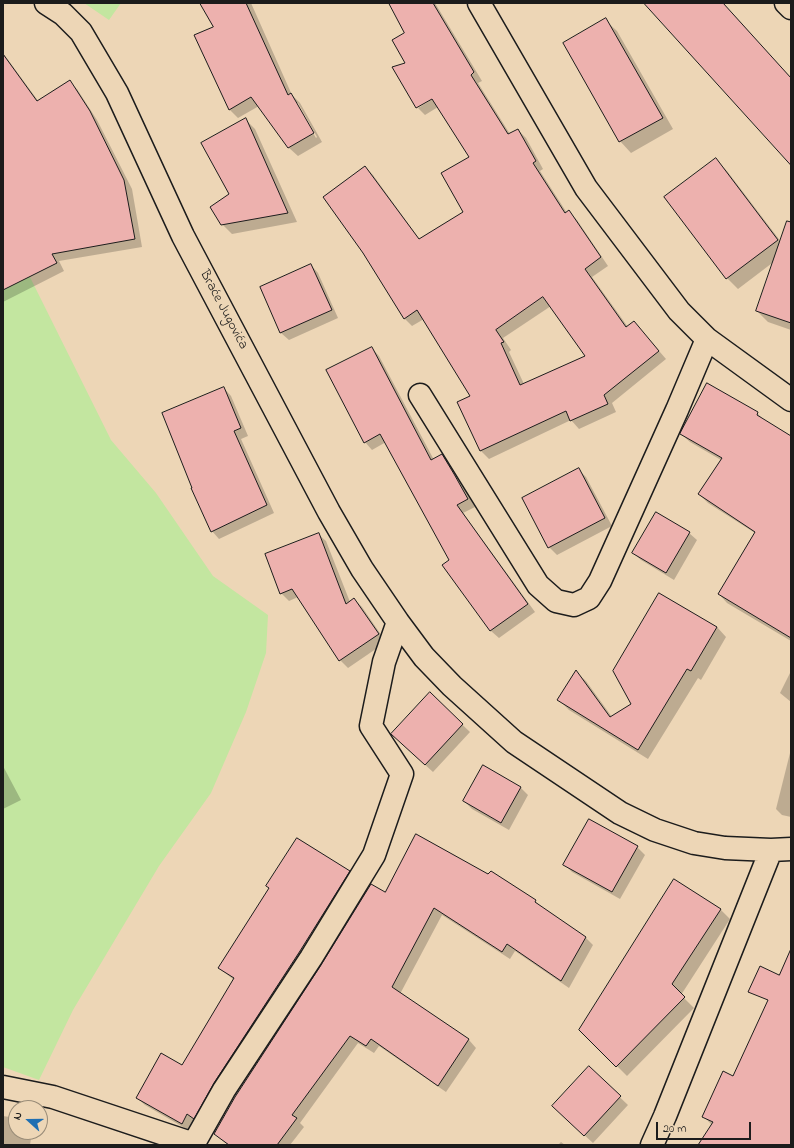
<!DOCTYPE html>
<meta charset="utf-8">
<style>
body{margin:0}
#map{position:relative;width:794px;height:1148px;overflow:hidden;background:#edd6b6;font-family:"Indie Flower",sans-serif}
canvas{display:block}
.frame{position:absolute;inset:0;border:4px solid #1c1c1c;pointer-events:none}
.north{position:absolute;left:8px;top:1100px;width:40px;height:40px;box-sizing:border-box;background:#edd6b6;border:1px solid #998c78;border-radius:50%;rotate:291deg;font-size:11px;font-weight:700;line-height:16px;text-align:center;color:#1c1c1c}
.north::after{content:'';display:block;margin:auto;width:14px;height:18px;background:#1f6fb2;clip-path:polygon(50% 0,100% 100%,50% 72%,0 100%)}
.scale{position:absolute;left:656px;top:1122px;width:95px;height:18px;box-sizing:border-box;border:2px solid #1c1c1c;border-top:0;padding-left:5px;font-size:12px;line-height:14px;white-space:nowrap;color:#1c1c1c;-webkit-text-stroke:3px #edd6b6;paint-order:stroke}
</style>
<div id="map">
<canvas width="794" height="1148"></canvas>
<div class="frame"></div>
<div class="north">N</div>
<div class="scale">20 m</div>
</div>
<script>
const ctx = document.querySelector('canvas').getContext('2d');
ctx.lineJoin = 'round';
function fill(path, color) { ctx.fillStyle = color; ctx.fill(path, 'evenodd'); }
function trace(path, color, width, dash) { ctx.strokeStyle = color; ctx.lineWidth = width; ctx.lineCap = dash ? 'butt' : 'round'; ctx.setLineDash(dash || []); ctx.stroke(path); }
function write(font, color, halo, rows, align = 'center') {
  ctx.font = font + ' "Indie Flower",sans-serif'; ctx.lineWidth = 3; ctx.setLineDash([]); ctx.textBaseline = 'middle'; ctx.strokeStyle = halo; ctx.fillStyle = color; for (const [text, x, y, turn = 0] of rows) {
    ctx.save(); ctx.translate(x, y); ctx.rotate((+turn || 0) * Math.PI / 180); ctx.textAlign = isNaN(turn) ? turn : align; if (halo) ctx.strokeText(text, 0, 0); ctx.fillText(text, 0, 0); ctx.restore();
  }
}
const green = new Path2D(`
 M 84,3 L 121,3 L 109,20 Z
 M 19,255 L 111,440 L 156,493 L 213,576 L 268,615 L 266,653 L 246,712 L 211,793 L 159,866 L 73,1010 L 39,1080 L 3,1067 L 3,267 Z`);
const shadow = new Path2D(`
 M 201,3 L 251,3 L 292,95 L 300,103 L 322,142 L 298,156 L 288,147 L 259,106 L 238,118 L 229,109 L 214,27 ZM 296,103 L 298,103 L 317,137 L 316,138 Z
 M 390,3 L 435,3 L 482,81 L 478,83 L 510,134 L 518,130 L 526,138 L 543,169 L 540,171 L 567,213 L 569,212 L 577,220 L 608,266 L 592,277 L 628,327 L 634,322 L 666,359 L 612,403 L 616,412 L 579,429 L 571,420 L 489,459 L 481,451 L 459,402 L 471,396 L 424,319 L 412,326 L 404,318 L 364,252 L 365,167 L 373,175 L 420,240 L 464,212 L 470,157 L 438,107 L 425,115 L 418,108 L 436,97 L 435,95 L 418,106 L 418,108 L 393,68 L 407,64 L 406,33 ZM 551,306 L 587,357 L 524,384 L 509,352 L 511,350 L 503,338 Z
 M 645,3 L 723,3 L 791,78 L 791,163 Z
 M 605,20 L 617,31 L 673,129 L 631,153 L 620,141 Z
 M 3,53 L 39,102 L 69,82 L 77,89 L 97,120 L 132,189 L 142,247 L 59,261 L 64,271 L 3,302 Z
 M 245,119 L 255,129 L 297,222 L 232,234 L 222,224 L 230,195 Z
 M 716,160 L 727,171 L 788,251 L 738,289 L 727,278 Z
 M 311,265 L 318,273 L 338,318 L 289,340 L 281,333 L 261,287 Z
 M 791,268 L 791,330 L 768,322 L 757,311 Z
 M 372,348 L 379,356 L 434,460 L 442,456 L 450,463 L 462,483 L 475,507 L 463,513 L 535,612 L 499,638 L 491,631 L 444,565 L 450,560 L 386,442 L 372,450 L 365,442 Z
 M 224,388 L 231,396 L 248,436 L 241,439 L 274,513 L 219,539 L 212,531 Z
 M 757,413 L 766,422 L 791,438 L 791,641 L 727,603 L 719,594 L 755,533 L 708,503 L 699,494 L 721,460 L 690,442 L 681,434 Z
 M 578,469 L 586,477 L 612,526 L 557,555 L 549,547 Z
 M 689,533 L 697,540 L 674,580 L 641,560 L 633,553 Z
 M 318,534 L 326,541 L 350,602 L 354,599 L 362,607 L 386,642 L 348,668 L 340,660 L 298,597 L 289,601 L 281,593 Z
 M 717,627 L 726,637 L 701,680 L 698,678 L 648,759 L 569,710 L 559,700 L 576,672 L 586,681 L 612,717 L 632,705 Z
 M 791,671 L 791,702 L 780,693 Z
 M 430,694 L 470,732 L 433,772 L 400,742 Z
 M 791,749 L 791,817 L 782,815 L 776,809 Z
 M 3,766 L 21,800 L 3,809 Z
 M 483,767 L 521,788 L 528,795 L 509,830 L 472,809 L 464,801 Z
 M 637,847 L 645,855 L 620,899 L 572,872 L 565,865 Z
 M 349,871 L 357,879 L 190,1131 L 145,1105 L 137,1098 L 182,1066 L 234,980 L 219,968 L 270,889 Z
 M 491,872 L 535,901 L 541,907 L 586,938 L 593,945 L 569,988 L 515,951 L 510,959 L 442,915 L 400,994 L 469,1040 L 476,1048 L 446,1092 L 379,1046 L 374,1053 L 358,1043 L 300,1123 L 304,1127 L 290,1145 L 228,1145 L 215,1133 L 385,894 L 489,876 Z
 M 720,909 L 730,919 L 681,995 L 694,1008 L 627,1076 L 581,1030 Z
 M 791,1016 L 791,1145 L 700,1145 L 712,1125 L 704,1117 L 734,1077 Z
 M 589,1068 L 628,1105 L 593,1143 L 561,1114 Z
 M 3,1116 L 16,1118 L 16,1132 L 32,1132 L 30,1145 L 3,1145 Z
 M 561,1142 L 565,1145 L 558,1145 Z`);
const building = new Path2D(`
 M 200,3 L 246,3 L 288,95 L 291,93 L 314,133 L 288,148 L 251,97 L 229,110 L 194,35 L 213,27 Z
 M 389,3 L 433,3 L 474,72 L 471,75 L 508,134 L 518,129 L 536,161 L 533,163 L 565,213 L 569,210 L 601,257 L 585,269 L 626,327 L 634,321 L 659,351 L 604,395 L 608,404 L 570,421 L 566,411 L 480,451 L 457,402 L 470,396 L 417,310 L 404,319 L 363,253 L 323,197 L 365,166 L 419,239 L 463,212 L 441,173 L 469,157 L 432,99 L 416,108 L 392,67 L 405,63 L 392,40 L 404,33 ZM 543,297 L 585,356 L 520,385 L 501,343 L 504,342 L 496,330 Z
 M 644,3 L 723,3 L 791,78 L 791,165 Z
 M 606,18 L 663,118 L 619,142 L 563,43 Z
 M 3,54 L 37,101 L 70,80 L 90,111 L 124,180 L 135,239 L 52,254 L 57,263 L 3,290 Z
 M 246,118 L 288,213 L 221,225 L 210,207 L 229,194 L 201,143 Z
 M 716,158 L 778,240 L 726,279 L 664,197 Z
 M 787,221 L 791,222 L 791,323 L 756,311 Z
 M 311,264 L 332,310 L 280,333 L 260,287 Z
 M 372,347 L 431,460 L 442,454 L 454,474 L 468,499 L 457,505 L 528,604 L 490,631 L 442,565 L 449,560 L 380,434 L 364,443 L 326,370 Z
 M 707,383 L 758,412 L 757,415 L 791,436 L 791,638 L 718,594 L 755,532 L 698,494 L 722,458 L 680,434 Z
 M 224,387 L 241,428 L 234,431 L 267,505 L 211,532 L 191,488 L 192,488 L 162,413 Z
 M 579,468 L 605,518 L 548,548 L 522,498 Z
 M 656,512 L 690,532 L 666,573 L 632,553 Z
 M 319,533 L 346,604 L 354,598 L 379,634 L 339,661 L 292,589 L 280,594 L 265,554 Z
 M 659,593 L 717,627 L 691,671 L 687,669 L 638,750 L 557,700 L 576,670 L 610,717 L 631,704 L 613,671 Z
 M 430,692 L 463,724 L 425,765 L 391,734 Z
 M 483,765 L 521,787 L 501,823 L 463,801 Z
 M 589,819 L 638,846 L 612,892 L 563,865 Z
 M 416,834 L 488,874 L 491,871 L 536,900 L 535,902 L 586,937 L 561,981 L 507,944 L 502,952 L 434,908 L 392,987 L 469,1039 L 438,1086 L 371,1039 L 366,1046 L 350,1036 L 292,1115 L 297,1118 L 277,1145 L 229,1145 L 214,1134 L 235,1097 L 321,965 L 371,884 L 385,892 Z
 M 297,838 L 350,871 L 300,951 L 214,1083 L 194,1119 L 187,1114 L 182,1124 L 136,1098 L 161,1053 L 182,1065 L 234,978 L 218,968 L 269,888 L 266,886 Z
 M 674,879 L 721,909 L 672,984 L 685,997 L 616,1067 L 579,1030 Z
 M 791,949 L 791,1145 L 698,1145 L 713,1122 L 702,1117 L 723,1071 L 733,1076 L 768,1000 L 748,992 L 760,966 L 779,975 Z
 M 589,1066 L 621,1096 L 584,1136 L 552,1106 Z`);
const street = new Path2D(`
 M 46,3 L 63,14 L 81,32 L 117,93 L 183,236 L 329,512 L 362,569 L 398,622 L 424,657 L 452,686 L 514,742 L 620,813 L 655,830 L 694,843 L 725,848 L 771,850 L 791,849
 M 479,3 L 586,188 L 679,311 L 707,339 L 791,400
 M 420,395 L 538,585 L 556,601 L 574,605 L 589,598 L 600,581 L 677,410 L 707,339
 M 3,1087 L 53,1097 L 194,1144
 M 193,1145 L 224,1090 L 311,958 L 374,855 L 402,774 L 371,726 L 384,662 L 398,622
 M 652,1145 L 665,1116 L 771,850`);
const secondary = new Path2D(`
 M 786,3 L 791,8`);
const streetNames = [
 ["Braće Jugovića",223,310,62]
];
fill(green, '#c3e6a0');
fill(shadow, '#0003');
fill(building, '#edb1ae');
trace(building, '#1c1c1c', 1);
trace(street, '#1c1c1c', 25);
trace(secondary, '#1c1c1c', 25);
trace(street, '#edd6b6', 22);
trace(secondary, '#edd6b6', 22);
write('14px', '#1c1c1c', '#edd6b6', streetNames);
</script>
